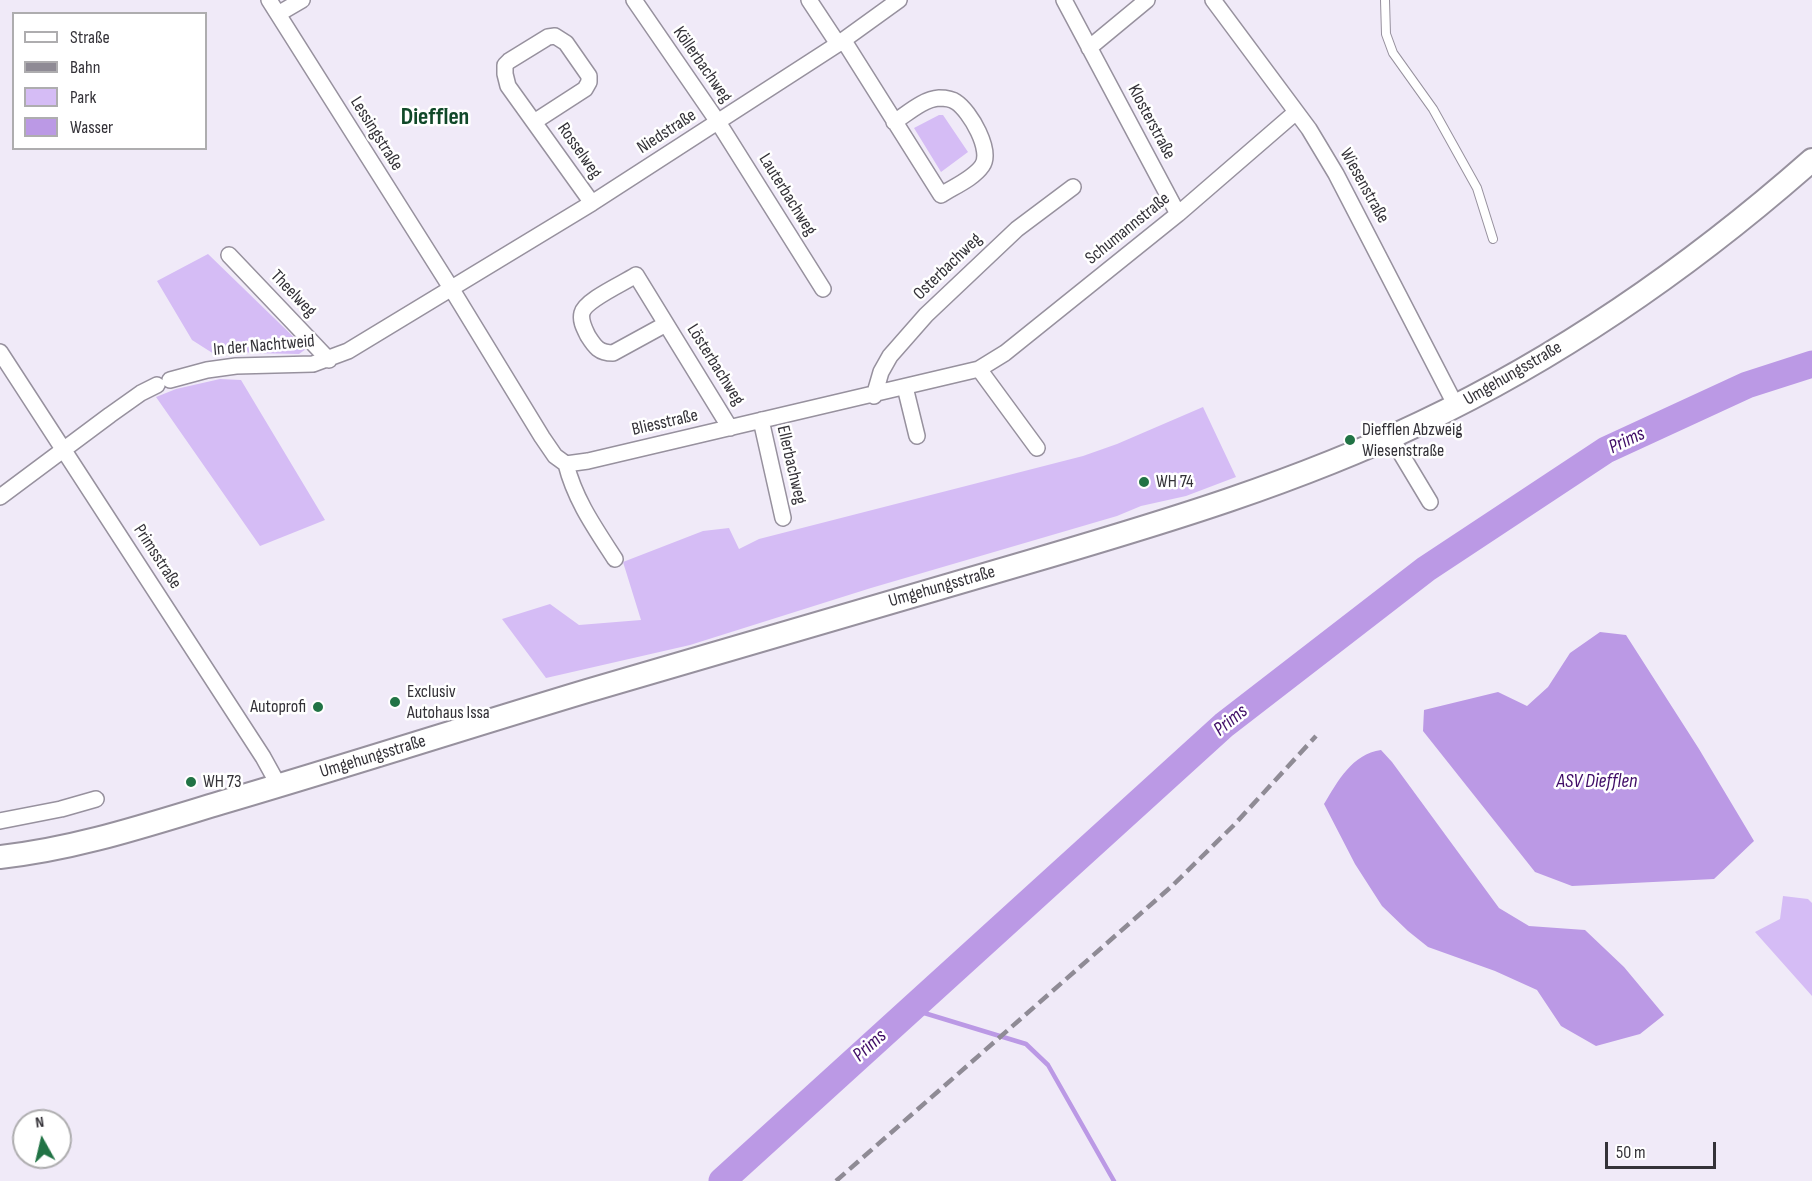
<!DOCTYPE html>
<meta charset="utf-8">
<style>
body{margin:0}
#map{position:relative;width:1812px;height:1181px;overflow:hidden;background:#f0eaf8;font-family:"Sofia Sans Condensed",sans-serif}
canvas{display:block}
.legend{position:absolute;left:12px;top:12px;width:195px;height:138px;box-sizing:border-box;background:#fff;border:2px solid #aeadaf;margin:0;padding:8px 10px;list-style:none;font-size:18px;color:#343238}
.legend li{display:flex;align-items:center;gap:12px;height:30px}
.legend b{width:30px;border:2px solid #aeadaf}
.north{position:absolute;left:12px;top:1109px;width:60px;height:60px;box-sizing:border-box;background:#fff;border:2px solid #aeadaf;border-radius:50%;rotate:352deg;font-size:16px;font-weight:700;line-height:24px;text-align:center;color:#343238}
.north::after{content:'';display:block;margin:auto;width:21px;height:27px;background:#217345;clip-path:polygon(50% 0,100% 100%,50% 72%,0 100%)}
.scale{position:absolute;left:1605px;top:1142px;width:111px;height:27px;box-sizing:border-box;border:3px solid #343238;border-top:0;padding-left:8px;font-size:18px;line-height:21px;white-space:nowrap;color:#343238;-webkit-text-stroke:4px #fff;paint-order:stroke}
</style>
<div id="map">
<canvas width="1812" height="1181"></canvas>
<ul class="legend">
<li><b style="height:8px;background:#fff"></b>Straße</li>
<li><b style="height:8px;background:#8f8b95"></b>Bahn</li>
<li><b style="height:16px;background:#d5bcf5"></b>Park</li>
<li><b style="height:16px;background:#bb99e5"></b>Wasser</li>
</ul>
<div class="north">N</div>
<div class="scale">50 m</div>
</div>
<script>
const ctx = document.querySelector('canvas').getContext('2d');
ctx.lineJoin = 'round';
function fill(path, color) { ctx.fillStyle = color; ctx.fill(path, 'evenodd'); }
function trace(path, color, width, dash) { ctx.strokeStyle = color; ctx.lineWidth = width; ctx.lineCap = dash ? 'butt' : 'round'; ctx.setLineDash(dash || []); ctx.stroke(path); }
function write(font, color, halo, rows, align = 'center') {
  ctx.font = font + ' "Sofia Sans Condensed",sans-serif'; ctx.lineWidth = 5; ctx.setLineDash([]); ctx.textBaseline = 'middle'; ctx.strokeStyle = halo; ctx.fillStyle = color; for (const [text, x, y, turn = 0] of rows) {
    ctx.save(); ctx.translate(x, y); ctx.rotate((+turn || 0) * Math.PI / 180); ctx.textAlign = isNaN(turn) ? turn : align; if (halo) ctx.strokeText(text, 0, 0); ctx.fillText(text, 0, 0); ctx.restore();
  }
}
const green = new Path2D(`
 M 939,115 L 943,115 L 968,152 L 941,172 L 914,128 Z
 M 208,254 L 306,349 L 299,354 L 251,353 L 240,351 L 214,354 L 192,340 L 157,281 Z
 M 220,379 L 241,380 L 325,520 L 260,546 L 156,397 L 176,389 Z
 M 1203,407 L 1236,477 L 1186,496 L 1141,506 L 1117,516 L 871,588 L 690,645 L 546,678 L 502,619 L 550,604 L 579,625 L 641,620 L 623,562 L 703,531 L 729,528 L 739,549 L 759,539 L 1083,456 L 1117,444 Z
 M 1783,896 L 1808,899 L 1812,903 L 1812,996 L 1755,932 L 1780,919 Z`);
const water = new Path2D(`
 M 1600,632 L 1626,635 L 1699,749 L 1754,841 L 1714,879 L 1572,886 L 1535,872 L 1423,731 L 1424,710 L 1498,692 L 1527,706 L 1548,687 L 1570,653 Z
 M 1381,750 L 1392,762 L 1499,908 L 1529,926 L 1585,930 L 1624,967 L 1664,1015 L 1640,1034 L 1596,1046 L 1561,1026 L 1537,990 L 1495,971 L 1428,947 L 1408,931 L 1382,906 L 1355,864 L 1324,804 C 1338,781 1352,754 1381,750 Z`);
const stream = new Path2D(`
 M 911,1009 L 1026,1044 L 1048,1065 L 1114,1181`);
const river = new Path2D(`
 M 722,1181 L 1224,725 L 1426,569 L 1606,450 L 1747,385 L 1812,364`);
const lane = new Path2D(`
 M 1385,0 L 1386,34 L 1393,53 L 1433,109 L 1477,188 L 1493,239`);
const street = new Path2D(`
 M 269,0 L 451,288 L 542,437 L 555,456 L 566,464 L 588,461 L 979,369 L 1005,353 L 1178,214 L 1296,112
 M 634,0 L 718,122 L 823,289
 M 809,0 L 838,44
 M 1064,0 L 1178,214
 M 1213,0 L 1309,129 L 1336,174 L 1456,406
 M 278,14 L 302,0
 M 844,41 L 941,195 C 953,187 973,179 982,166 C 993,151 970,111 956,102 C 952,99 944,98 939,98 C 923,99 907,114 894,122
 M 1089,48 L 1147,0
 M 534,122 L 585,89 L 589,82 L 589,76 L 566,43 L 555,36 L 548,37 L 509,61 L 505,65 L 505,74 L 508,86 L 592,203
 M 229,255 L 329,360
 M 666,324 L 613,353 C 599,353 595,347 588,336 C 584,328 580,321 582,313 C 585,300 624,283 636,275 L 730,428
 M 0,352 L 263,757 L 279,786
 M 979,369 L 1037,448
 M 170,380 L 207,370 L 236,366 L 313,364 L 348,351 L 592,203 L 838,44 L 899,0
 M 905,387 L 917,436
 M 874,396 L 881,372 L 890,356 L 926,315 L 1017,229 L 1073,187
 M 761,420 L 783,518
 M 1391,437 L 1430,502
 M 566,464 C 575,500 595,528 615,559
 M 0,497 L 110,415 L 141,393 L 157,385
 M 0,821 L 61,809 L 96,799`);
const secondary = new Path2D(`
 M 0,857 C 75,849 147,825 220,803 C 343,767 464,728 587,691 C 735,647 884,605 1032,561 C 1165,522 1295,483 1421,423 C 1564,355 1694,264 1812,160`);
const rail = new Path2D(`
 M 836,1181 L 1172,886 L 1233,826 L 1316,736`);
const markers = [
 [1350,440,6,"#217345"],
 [1144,482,6,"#217345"],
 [395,702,6,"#217345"],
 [318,707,6,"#217345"],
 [191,782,6,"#217345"]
];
const streetNames = [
 ["Köllerbachweg",702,65,55],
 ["Klosterstraße",1151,122,62],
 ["Niedstraße",667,132,-33],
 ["Lessingstraße",376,134,58],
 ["Rosselweg",579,151,55],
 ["Wiesenstraße",1364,186,61],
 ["Lauterbachweg",787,195,58],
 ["Schumannstraße",1128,229,-39],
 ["Osterbachweg",948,267,-44],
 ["Theelweg",293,294,46],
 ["In der Nachtweid",264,346,-5],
 ["Lösterbachweg",715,365,58],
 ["Umgehungsstraße",1513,374,-30],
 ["Bliesstraße",665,423,-13],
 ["Ellerbachweg",791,465,77],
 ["Primsstraße",157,557,57],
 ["Umgehungsstraße",942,587,-16],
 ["Umgehungsstraße",373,757,-17]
];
const poiNames = [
 ["Diefflen Abzweig",1362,430],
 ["Wiesenstraße",1362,451],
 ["WH 74",1156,482],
 ["Exclusiv",407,692],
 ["Autohaus Issa",407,713],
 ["Autoprofi",306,707,"right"],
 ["WH 73",203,782]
];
const waterNames = [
 ["Prims",1627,441,-25],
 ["Prims",1231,721,-39],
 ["ASV Diefflen",1597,782],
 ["Prims",870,1046,-42]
];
const districtNames = [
 ["Diefflen",435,118]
];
fill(green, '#d5bcf5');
fill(water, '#bb99e5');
trace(stream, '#bb99e5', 4.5);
trace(river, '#bb99e5', 27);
trace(lane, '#97919e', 10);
trace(street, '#97919e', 18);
trace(secondary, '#97919e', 26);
trace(lane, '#fff', 8);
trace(street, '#fff', 15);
trace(secondary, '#fff', 22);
trace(rail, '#8f8b95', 4.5, [12, 6]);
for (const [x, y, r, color] of markers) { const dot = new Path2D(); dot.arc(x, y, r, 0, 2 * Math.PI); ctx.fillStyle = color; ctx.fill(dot); trace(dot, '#fff', 2); }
write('18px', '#343238', '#fff', streetNames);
write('18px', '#343238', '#fff', poiNames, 'left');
write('italic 20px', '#400d67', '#fff', waterNames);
write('bold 24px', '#104929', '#fff', districtNames);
</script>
